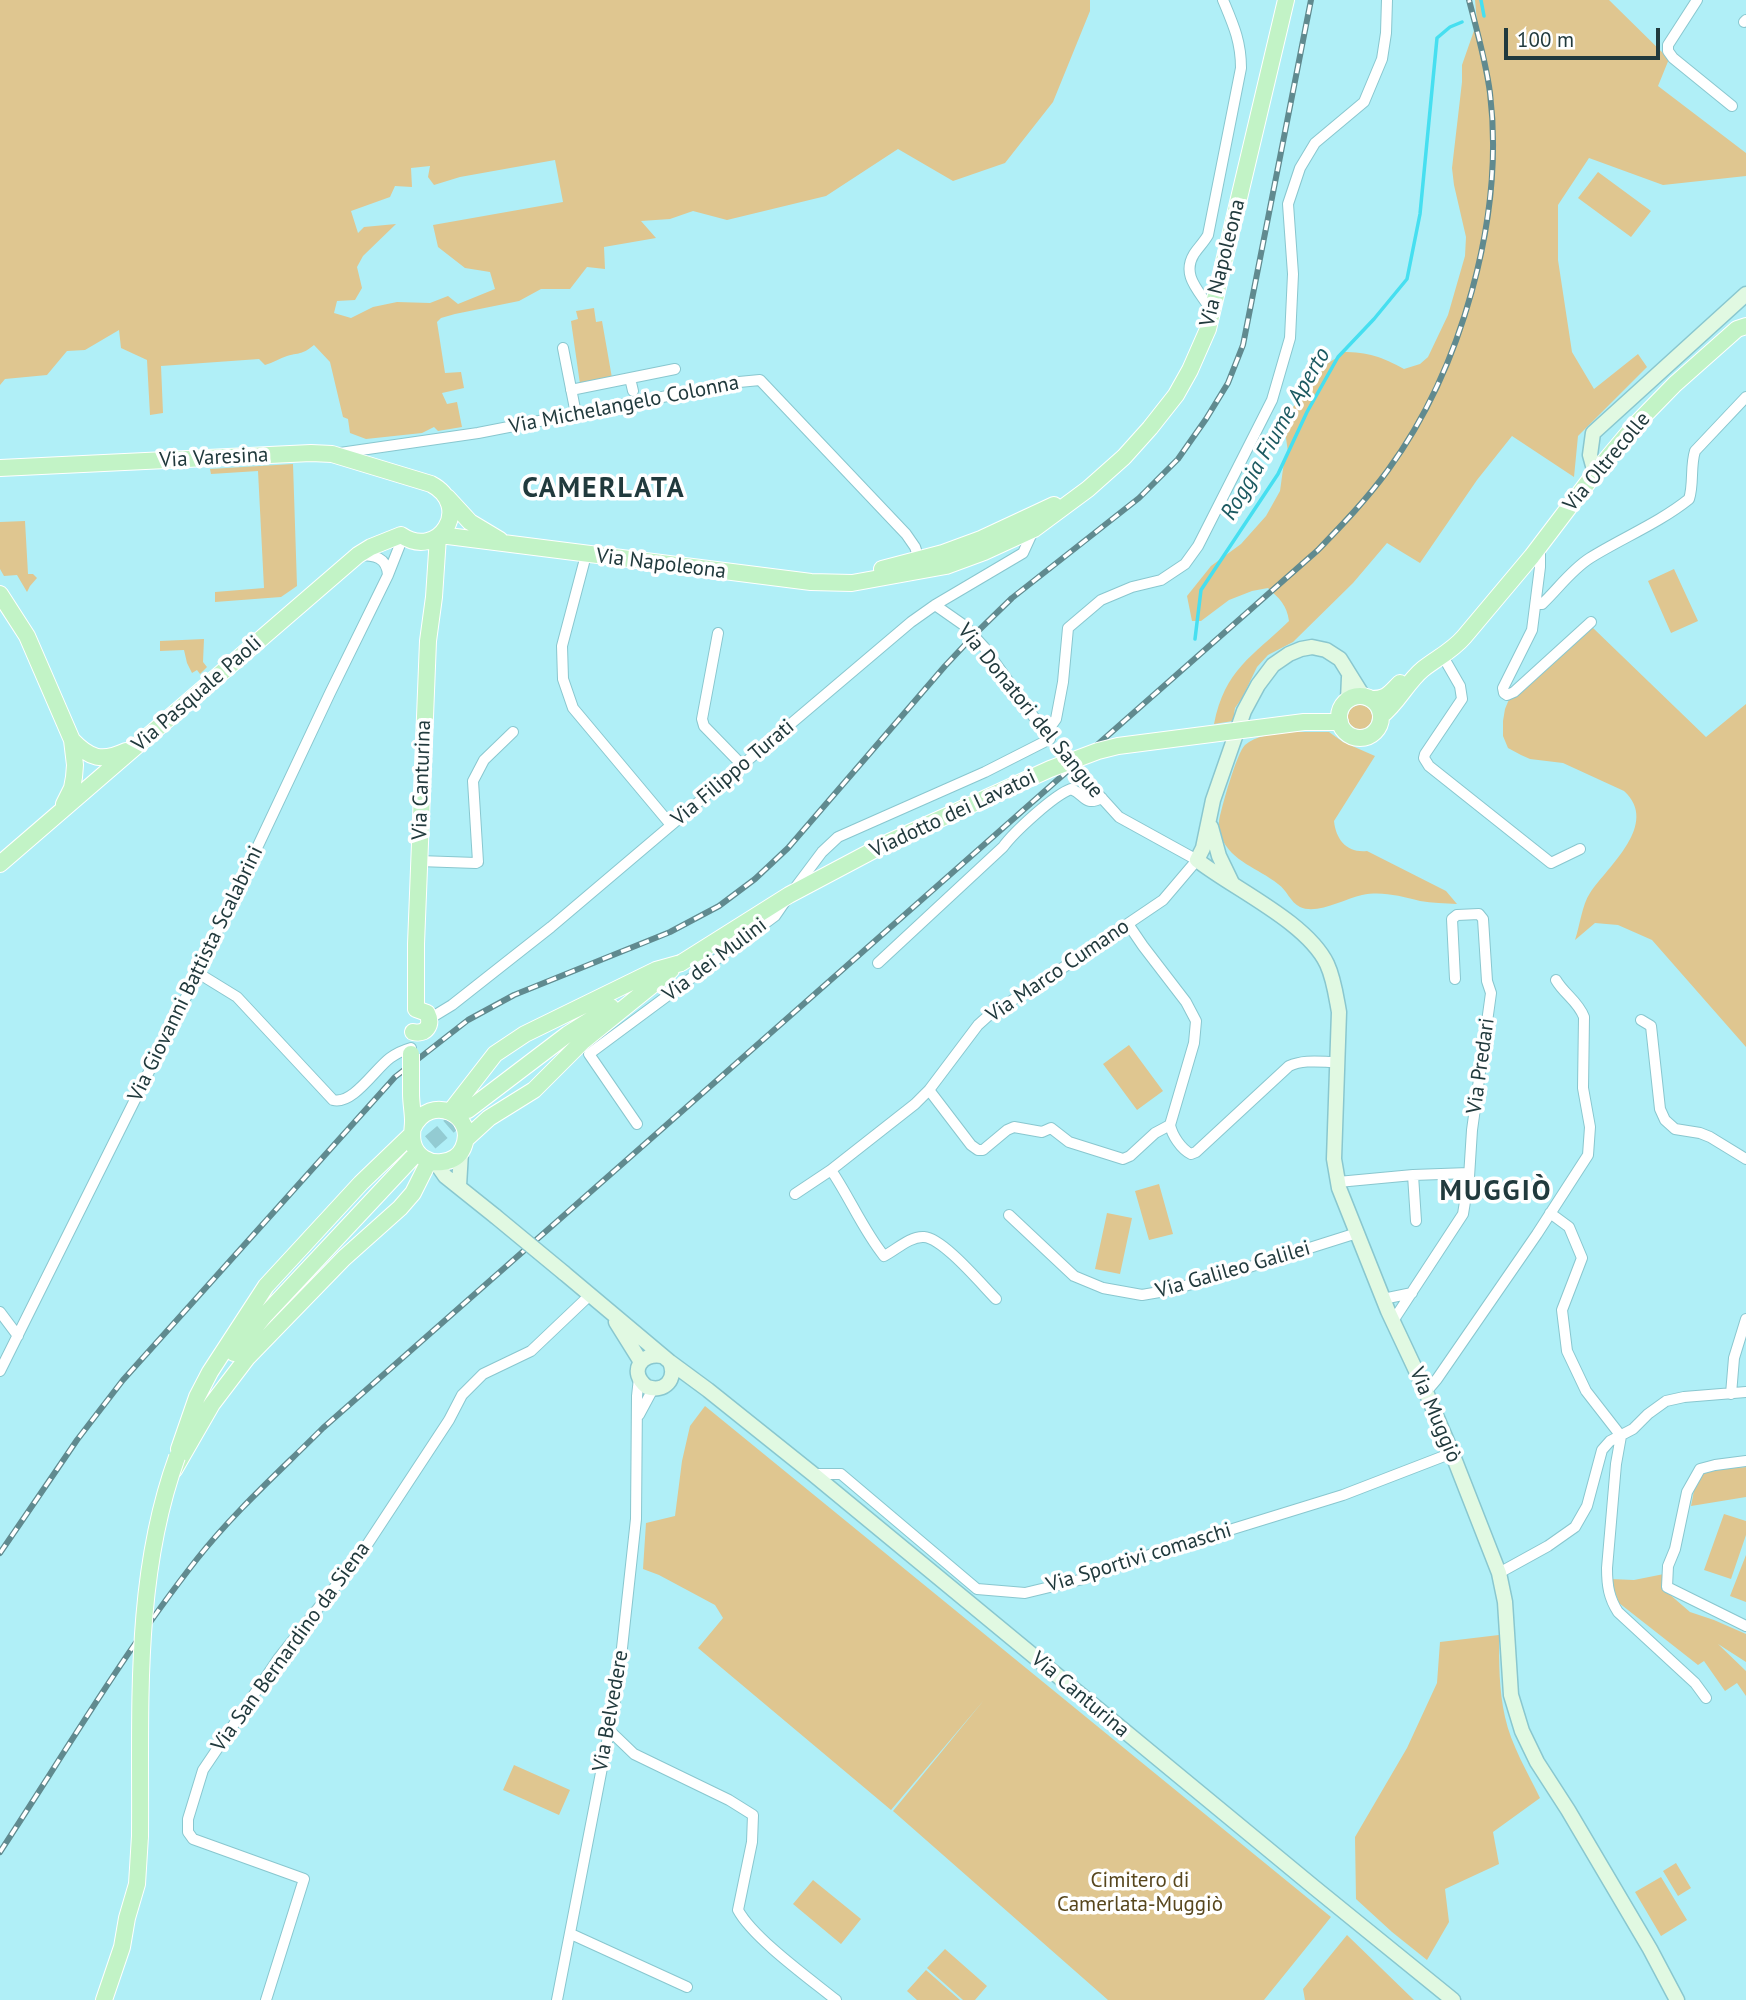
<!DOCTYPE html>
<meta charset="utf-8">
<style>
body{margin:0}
#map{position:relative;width:1746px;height:2000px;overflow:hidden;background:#b0eff7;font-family:"PT Sans",sans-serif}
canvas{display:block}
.scale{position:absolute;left:1504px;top:28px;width:156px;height:32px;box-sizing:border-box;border:4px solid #213a3d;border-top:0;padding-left:9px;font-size:21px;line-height:24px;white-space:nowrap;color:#213a3d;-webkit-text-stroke:5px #fff;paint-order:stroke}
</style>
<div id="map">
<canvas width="1746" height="2000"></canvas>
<div class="scale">100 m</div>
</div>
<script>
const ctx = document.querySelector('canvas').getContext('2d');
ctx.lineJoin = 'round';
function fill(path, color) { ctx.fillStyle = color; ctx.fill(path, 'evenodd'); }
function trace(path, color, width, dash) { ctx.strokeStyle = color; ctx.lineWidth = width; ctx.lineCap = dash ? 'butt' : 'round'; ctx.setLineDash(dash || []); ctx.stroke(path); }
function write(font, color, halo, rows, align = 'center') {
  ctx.font = font + ' "PT Sans",sans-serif'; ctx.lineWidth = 7; ctx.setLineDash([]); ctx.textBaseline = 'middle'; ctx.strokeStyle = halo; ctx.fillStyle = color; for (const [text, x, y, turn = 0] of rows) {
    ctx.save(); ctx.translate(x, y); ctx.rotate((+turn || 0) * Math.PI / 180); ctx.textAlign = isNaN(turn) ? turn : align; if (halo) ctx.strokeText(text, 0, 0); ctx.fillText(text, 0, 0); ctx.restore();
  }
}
const green = new Path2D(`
 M 0,0 L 1090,0 L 1090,11 L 1053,102 L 1005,163 L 953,181 L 898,149 L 826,196 L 727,220 L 693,211 L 670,219 L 641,221 L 656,238 L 604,247 L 605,269 L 587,267 L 570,289 L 541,289 L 519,301 L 455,314 L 441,318 L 437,322 L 445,373 L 461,372 L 464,388 L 442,393 L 447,404 L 457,402 L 462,427 L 438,431 L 434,427 L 422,433 L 366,439 L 350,433 L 348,419 L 343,417 L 330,362 L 314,345 C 301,355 302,352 287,356 C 280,358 273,363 265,365 L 259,359 L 161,366 L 163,413 L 150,415 L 147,360 L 121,348 L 119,330 L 85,350 L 67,351 L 47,375 L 5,379 L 0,385 ZM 555,160 L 563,202 L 433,225 L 438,247 L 465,268 L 490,272 L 495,289 L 458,304 L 448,296 L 430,303 L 397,302 L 373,307 L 351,318 L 334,313 L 337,301 L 355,300 L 362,288 L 357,267 L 363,256 L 396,224 L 364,227 L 358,233 L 351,211 L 390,197 L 395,186 L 412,187 L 411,168 L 430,166 L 428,177 L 434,185 L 460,177 Z
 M 1475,0 L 1609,0 L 1669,59 L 1658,86 L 1746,153 L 1746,176 L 1663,185 L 1589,158 L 1558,205 L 1558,260 L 1572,352 L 1594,389 L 1638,354 L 1647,367 L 1578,436 L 1574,477 L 1512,436 L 1477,480 L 1420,563 L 1387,543 L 1353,583 L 1293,642 L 1268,655 L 1257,667 L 1242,698 L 1235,708 L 1233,721 L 1214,724 C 1225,669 1252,657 1289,621 C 1287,605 1279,598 1268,588 L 1252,591 L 1229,600 L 1201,621 L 1192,621 L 1187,596 L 1211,566 L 1241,544 L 1266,516 L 1280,491 L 1284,462 L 1288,452 L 1285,431 L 1292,409 L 1308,382 L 1318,369 L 1338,357 L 1343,352 C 1368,352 1382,357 1404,369 L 1420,364 L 1428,357 L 1448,315 L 1465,256 L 1466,237 L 1454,185 L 1452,168 L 1462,82 L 1462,65 L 1477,22 Z
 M 1598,172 L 1651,211 L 1631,237 L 1578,198 Z
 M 594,308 L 596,322 L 602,321 L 612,378 L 580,384 L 571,321 L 578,319 L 576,311 Z
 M 293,464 L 297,586 L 281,597 L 215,602 L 215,592 L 264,588 L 258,471 L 211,474 L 210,469 Z
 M 25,521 L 28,574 L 33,574 L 37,578 L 30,586 L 27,592 L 17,575 L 4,576 L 0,569 L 0,522 Z
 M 1674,569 L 1698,621 L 1671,633 L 1648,581 Z
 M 1592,627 L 1706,737 L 1746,704 L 1746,1047 L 1652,940 L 1618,925 L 1595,923 L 1575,940 C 1580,925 1582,905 1590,893 C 1608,866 1660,824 1624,791 L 1563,763 L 1530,759 L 1521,755 L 1508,748 L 1503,736 L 1503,721 L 1505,709 L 1512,692 Z
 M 204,639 L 203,662 L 207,667 L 200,674 L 197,670 L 192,673 L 187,663 L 184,650 L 160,651 L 160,641 Z
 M1348 717a12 12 0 1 1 24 0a12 12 0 1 1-24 0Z
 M 1285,732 L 1329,732 L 1343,742 L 1375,756 L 1334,821 C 1336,840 1347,853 1367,851 L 1446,891 L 1457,904 C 1445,903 1432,903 1420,901 C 1400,896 1382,891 1362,895 C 1344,899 1317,915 1300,907 C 1290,902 1287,890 1278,884 C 1258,868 1232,862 1221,837 C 1219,832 1219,826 1219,821 C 1221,809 1237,752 1245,745 C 1255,736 1272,734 1285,732 Z
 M 1129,1045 L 1163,1091 L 1137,1110 L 1103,1064 Z
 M 1159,1184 L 1173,1234 L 1149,1240 L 1135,1191 Z
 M 1107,1213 L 1132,1218 L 1120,1274 L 1095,1269 Z
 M 705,1406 L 1331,1917 L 1264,2000 L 1108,2000 L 893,1811 L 984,1700 L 891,1810 L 698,1648 L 723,1618 L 715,1605 L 659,1575 L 643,1569 L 646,1523 L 675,1516 L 682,1461 L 690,1426 Z
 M 1746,1467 L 1746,1497 L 1691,1506 C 1693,1498 1694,1486 1698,1478 C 1707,1464 1732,1469 1746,1467 Z
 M 1724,1514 L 1746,1521 L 1746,1535 L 1731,1579 L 1704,1570 Z
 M 1746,1555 L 1746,1602 L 1730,1596 Z
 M 1664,1574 L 1668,1593 L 1690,1612 L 1714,1620 L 1746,1634 L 1746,1662 L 1718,1644 L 1746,1671 L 1746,1696 L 1737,1683 L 1725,1691 L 1704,1661 L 1698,1665 L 1619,1603 L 1611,1582 L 1610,1579 L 1634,1580 Z
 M 1499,1635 C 1499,1663 1499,1690 1505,1717 C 1511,1745 1528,1773 1540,1798 L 1493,1832 L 1499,1864 L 1445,1889 L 1449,1922 L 1427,1960 L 1392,1932 L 1356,1899 L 1355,1837 L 1407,1748 L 1437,1683 L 1440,1642 Z
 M 514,1765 L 570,1790 L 559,1815 L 503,1790 Z
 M 1676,1863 L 1691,1888 L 1678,1896 L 1663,1871 Z
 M 1661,1877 L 1687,1920 L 1661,1936 L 1635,1892 Z
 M 813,1880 L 861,1919 L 841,1944 L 793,1904 Z
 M 1347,1935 L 1414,2000 L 1305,2000 L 1303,1989 Z
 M 945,1949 L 987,1986 L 975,2000 L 963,2000 L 927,1968 Z
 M 926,1970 L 960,2000 L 917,2000 L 907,1991 Z`);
const stream = new Path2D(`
 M 1481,0 L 1484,16
 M 1195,639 L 1201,590 L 1278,474 L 1307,412 L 1338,357 L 1374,319 L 1407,279 L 1420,214 L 1437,38 L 1450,27 L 1462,22`);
const primaryTunnel = new Path2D(`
 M 412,1158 L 468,1110`);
const street = new Path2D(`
 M 1697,0 L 1668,45 L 1668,51 L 1673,58 L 1732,106
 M 1744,22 L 1746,20
 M 1212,312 C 1202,293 1180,277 1194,254 C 1198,248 1204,242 1208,235 L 1241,68 C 1241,41 1233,24 1223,0
 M 563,348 L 576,414
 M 630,378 L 633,391
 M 571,390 L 675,369
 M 340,453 L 478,433 L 739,382 L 760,380 L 906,534 L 915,547 L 919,559
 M 1540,546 L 1540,567 L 1532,630 L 1503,688 L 1504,693 L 1507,695 L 1514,692 L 1591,622
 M 359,555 C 374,555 387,557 388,575
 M 586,555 L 562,646 L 563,679 L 573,708 L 671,825
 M 1536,604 L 1542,604 C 1558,589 1571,570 1590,558 C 1622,538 1659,523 1689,499 C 1694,484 1690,467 1695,451 L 1746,397
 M 935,605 L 965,626
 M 718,633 L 702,719 L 704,726 L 742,765
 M 984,647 L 1048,737
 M 1441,653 L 1460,686 L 1462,699 L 1425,754 L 1424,758 L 1429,766 L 1551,863 L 1580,849
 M 1046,733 L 1056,719 L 1063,682 L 1068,628 L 1101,600 L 1132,587 L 1161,580 L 1185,564 L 1198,546 L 1272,400 L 1290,338 L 1293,274 L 1288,204 L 1300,168 L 1315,143 L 1364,102 L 1382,59 L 1386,33 L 1387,0
 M 419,861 L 476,863 L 478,862 L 473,781 L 484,760 L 513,732
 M 795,888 L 822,852 L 838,837 L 985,772 L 1050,739
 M 1128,924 L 1143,946 L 1186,1002 L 1196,1021 L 1194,1043 L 1170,1125 C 1172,1135 1181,1149 1191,1154 L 1196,1152 L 1289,1066 C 1304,1059 1321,1062 1337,1062
 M 878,963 L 1003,847 C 1014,832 1054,795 1071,789 C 1085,794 1084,807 1102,798
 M 198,973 L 237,997 L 333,1100 C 353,1105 375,1069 390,1058 C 397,1053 404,1050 411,1048
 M 429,1019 L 452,1005 L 551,927 L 911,622 L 935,605 L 1023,553 L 1034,529
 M 1641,1020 L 1651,1026 L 1660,1109 L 1665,1120 L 1675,1129 L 1700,1133 L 1710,1137 L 1746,1159
 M 929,1090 L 971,1145 L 978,1150 L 983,1150 L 1007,1130 L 1014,1127 L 1042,1132 L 1051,1128 L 1069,1142 L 1123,1159 L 1130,1156 L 1155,1133 L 1170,1125
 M 637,1124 L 589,1054 L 775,916 L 786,900
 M 831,1170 C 850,1198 863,1230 884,1256 C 896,1250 910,1236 924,1237 C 943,1238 982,1285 996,1299
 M 1413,1175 L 1416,1221
 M 1338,1182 L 1413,1175 L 1469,1173
 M 795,1194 L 831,1170 L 915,1104 L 929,1090 L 978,1025 L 988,1016 L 1064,967 L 1163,900 L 1197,860 L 1119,817 L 1089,784
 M 1550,1213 L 1569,1227 L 1582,1258 L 1562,1310 L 1567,1351 L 1586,1391 L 1621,1436 L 1616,1464 L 1607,1568 C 1607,1586 1609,1598 1618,1612 L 1695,1683 L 1706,1698
 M 1009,1215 L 1074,1276 L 1103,1288 L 1142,1295 L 1171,1290 L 1243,1269 L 1357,1233
 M 1383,1299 L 1412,1293
 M 0,1312 L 18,1336
 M 1393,1321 L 1463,1214 L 1469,1177 L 1472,1130 L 1491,993 L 1487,981 L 1483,919 L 1479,914 L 1457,915 L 1452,919 L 1455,979
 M 0,1371 L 198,973 L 330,693 L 388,575 L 403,537
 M 1426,1392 L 1437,1379 L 1537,1234 L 1588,1155 L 1590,1127 L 1583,1088 L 1584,1017 C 1578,1001 1564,994 1556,980
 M 1731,1394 L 1734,1358 L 1746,1319
 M 639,1415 L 653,1389
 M 1746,1461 L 1715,1465 L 1700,1469 L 1687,1492 L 1675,1549 L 1668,1566 L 1667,1587 L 1746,1626
 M 813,1474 L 841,1474 L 977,1589 L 1025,1593 L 1083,1579 L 1155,1553 L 1343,1495 L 1452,1453
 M 1499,1573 L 1548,1546 L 1575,1527 L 1587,1506 L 1602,1450 L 1610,1441 L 1633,1429 L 1648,1414 L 1666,1401 L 1684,1397 L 1746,1392
 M 608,1729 L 634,1754 L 729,1800 L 753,1815 L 752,1842 L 738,1910 C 753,1938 810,1979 836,2000
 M 571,1934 L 687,1987
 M 266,2000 L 304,1879 L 193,1839 L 188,1832 L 188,1819 L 203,1770 L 278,1659 L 361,1554 L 449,1420 L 462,1395 L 483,1374 L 531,1351 L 590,1295
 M 557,2000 L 618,1685 L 636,1519 L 637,1396 L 639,1378`);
const secondary = new Path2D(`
 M 1595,473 L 1590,455 L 1593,433 L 1746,294
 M 1363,696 L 1340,659 L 1326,650 L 1312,647 L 1301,649 L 1289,654 L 1273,665 L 1258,685 L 1244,711 L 1213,800 L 1203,848 L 1197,860 C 1234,889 1307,922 1327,964 C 1334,979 1336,996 1339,1012 L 1334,1159 L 1339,1188 L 1388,1311 L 1426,1392 L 1452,1453 L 1499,1573 L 1505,1602 L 1511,1695 L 1522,1731 L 1537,1762 L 1568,1810 L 1650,1949 L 1677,2000
 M 1348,700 L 1349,677
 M 1211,827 L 1219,856 L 1232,883
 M 436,1163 L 445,1176 L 495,1216
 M 459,1186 L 461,1152
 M 564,1273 L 670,1362 L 708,1390 L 813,1474 L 1315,1888 L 1453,2000
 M 616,1322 L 641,1362
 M 662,1356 C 641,1352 628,1372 647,1387 C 665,1393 677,1379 670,1362`);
const primary = new Path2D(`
 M 0,468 L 311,453 L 332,454 L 431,484 C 473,506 439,561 401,535 L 371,547 L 358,555 L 0,864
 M 447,497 L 470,522 L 500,540
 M 440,535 L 811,582 L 852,583 L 946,566 L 984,552 L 1034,529 L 1088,489 L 1124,457 L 1150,428 L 1176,395 L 1190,370 L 1208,329 L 1212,312 L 1286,0
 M 882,569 L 943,553 L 981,539 L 1054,505
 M 0,594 L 27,636 L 72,740 L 75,765 L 74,777 L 72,788 L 64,804
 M1339 717a21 21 0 1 1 42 0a21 21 0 1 1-42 0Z
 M 1371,699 C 1387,699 1389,694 1400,683
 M 1381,716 C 1398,703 1407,682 1423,669 C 1437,658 1452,651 1464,637 L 1532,556 L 1595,473 L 1636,424 L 1675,384 L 1737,329 L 1746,326
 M 1250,729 L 1304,722 L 1340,722
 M 72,740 C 90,759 102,762 126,751
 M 416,1009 L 416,944 L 428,641 L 434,597 L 438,537
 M 413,1032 C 426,1035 433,1025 427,1013 L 416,1009
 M 411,1093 C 411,1103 413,1112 413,1121 C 413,1128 411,1136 413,1143 C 416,1156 429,1164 442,1162 C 451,1161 459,1157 463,1148 C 478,1115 430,1092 413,1128
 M 468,1110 L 568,1034 L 611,1007
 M 450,1112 L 495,1054 L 525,1034 L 656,970 L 681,963
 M 466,1139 L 489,1118 L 534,1090 L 582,1042 L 671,970
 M 234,1353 L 265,1315 L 412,1158
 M 179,1449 L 197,1397 L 210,1372 L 266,1286 L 361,1183 L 412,1134
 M 174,1470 L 212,1404 L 247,1358 L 344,1258 L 400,1208 L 413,1193 L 429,1161
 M 104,2000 L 122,1947 L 127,1918 L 137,1884 L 140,1836`);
const rail = new Path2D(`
 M 0,1553 L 77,1440 L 123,1380 L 395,1077 L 468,1020 L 514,995 L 670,932 L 719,906 L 755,879 L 788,848 L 945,666 L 976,633 L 1012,598 L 1139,498 L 1178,459 L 1206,419 L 1228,383 L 1243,345 L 1311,0
 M 0,1852 C 64,1754 124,1652 197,1559 C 234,1512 280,1471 323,1428 L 1318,550 C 1343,524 1367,499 1388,470 C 1461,370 1505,217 1490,93 C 1486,62 1477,31 1469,0`);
const streetBridge = new Path2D(`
 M 965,626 L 984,647
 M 1058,747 L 1089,784`);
const secondaryBridge = new Path2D(`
 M 495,1216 L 564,1273`);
const primaryBridge = new Path2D(`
 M 681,963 L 789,895 L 889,842 L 1050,769 L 1098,751 L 1118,746 L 1250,729
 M 411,1093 L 411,1054
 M 140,1836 C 141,1709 133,1578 177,1457`);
const streetNames = [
 ["Via Napoleona",1223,263,-76],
 ["Via Michelangelo Colonna",624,405,-11],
 ["Via Varesina",214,458,-3],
 ["Via Oltrecolle",1607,462,-50],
 ["Via Napoleona",661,564,7],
 ["Via Pasquale Paoli",197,694,-41],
 ["Via Donatori del Sangue",1030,711,51],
 ["Via Filippo Turati",733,773,-40],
 ["Via Canturina",422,780,-88],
 ["Viadotto dei Lavatoi",953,814,-25],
 ["Via dei Mulini",715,960,-37],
 ["Via Marco Cumano",1058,971,-34],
 ["Via Giovanni Battista Scalabrini",196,974,-64],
 ["Via Predari",1481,1066,-82],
 ["Via Galileo Galilei",1233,1270,-16],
 ["Via Muggiò",1435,1415,67],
 ["Via Sportivi comaschi",1139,1558,-17],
 ["Via San Bernardino da Siena",291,1647,-54],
 ["Via Canturina",1080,1695,40],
 ["Via Belvedere",611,1711,-80]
];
const parkNames = [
 ["Cimitero di",1140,1881],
 ["Camerlata-Muggiò",1140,1905]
];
const waterNames = [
 ["Roggia Fiume Aperto",1276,434,-60]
];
const districtNames = [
 ["CAMERLATA",604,489],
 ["MUGGIÒ",1496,1192]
];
fill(green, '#dfc690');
trace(stream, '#46dff0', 3.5);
trace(primaryTunnel, '#93cbd2', 16, [16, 8]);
trace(street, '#89c7cf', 12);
trace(secondary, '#89c7cf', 17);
trace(primary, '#fff', 18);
trace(street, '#fff', 10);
trace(secondary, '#e1f9e2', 14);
trace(primary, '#c2f3c6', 16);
trace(rail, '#608a8f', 6);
trace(rail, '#fff', 3.5, [10]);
trace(streetBridge, '#89c7cf', 12, []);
trace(secondaryBridge, '#89c7cf', 17, []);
trace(primaryBridge, '#fff', 18, []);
trace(streetBridge, '#fff', 10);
trace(secondaryBridge, '#e1f9e2', 14);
trace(primaryBridge, '#c2f3c6', 16);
write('21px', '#213a3d', '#fff', streetNames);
write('21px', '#57461d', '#fff', parkNames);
write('italic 23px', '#1c5a61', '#fff', waterNames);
ctx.letterSpacing = '2px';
write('bold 28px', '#213a3d', '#fff', districtNames);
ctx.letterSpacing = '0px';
</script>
